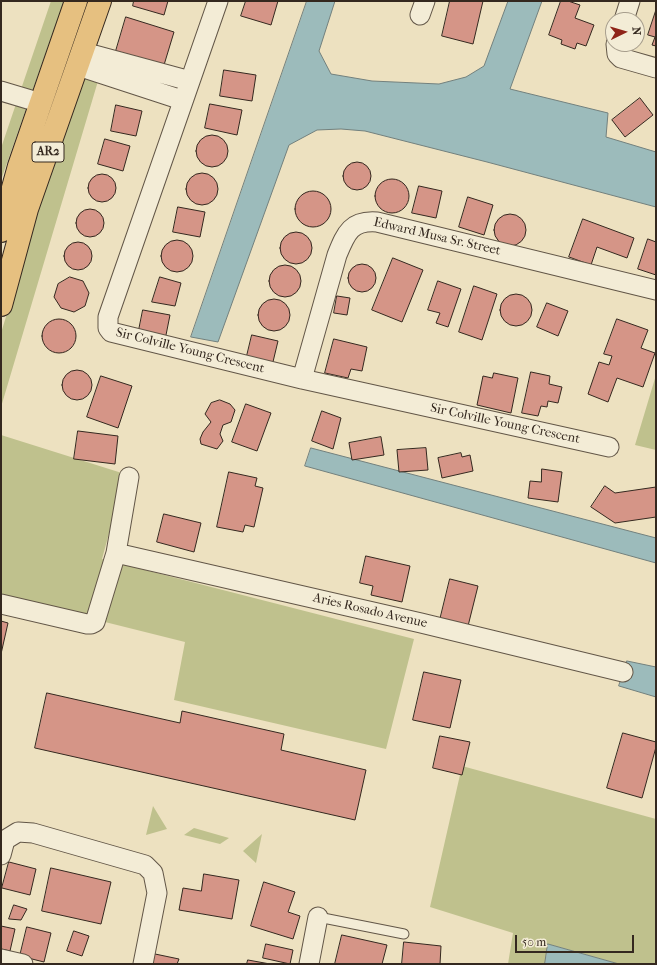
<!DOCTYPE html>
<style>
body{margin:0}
#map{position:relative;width:657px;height:965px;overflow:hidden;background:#ede1c0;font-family:"IM FELL French Canon",serif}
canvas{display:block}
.frame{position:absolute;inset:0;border:2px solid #34281f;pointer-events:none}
.north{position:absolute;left:605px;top:12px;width:40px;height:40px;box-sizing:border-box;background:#f3ecd6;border:1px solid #a79e8d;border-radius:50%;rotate:85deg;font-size:11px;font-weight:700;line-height:16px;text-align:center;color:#34281f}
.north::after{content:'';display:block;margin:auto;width:14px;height:18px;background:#8f2418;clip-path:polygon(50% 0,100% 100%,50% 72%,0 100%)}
.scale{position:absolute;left:515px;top:935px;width:119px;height:18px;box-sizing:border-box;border:2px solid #34281f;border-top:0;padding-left:5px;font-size:12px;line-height:14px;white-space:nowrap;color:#34281f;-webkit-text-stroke:3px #f3ecd6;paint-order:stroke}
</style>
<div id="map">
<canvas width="657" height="965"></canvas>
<div class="frame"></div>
<div class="north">N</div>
<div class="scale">50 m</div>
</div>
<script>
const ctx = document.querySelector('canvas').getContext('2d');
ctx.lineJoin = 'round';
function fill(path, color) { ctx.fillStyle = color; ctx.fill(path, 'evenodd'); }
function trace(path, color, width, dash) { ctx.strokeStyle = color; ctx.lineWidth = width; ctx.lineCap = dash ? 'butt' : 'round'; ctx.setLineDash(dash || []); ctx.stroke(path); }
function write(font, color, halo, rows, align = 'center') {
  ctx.font = font + ' "IM FELL French Canon",serif'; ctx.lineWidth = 3; ctx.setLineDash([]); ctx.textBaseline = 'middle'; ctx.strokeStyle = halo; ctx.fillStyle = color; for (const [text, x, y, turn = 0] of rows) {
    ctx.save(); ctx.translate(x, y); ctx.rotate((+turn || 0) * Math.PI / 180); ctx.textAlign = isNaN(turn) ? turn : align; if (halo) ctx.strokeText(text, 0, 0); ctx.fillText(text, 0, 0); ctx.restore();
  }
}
const green = new Path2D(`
 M 51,1 L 64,1 L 1,180 L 1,148 Z
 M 80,75 L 98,81 L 1,407 L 1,333 Z
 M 656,375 L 656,450 L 635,445 Z
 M 1,435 L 125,474 L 102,559 L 414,639 L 386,749 L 174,700 L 185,642 L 1,596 Z
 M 462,766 L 656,819 L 656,964 L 619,964 L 548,944 L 545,964 L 508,964 L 513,933 L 430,907 Z
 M 153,806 L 167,829 L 146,835 Z
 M 194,828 L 229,838 L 220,844 L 184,835 Z
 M 262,834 L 256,863 L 243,851 Z`);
const water = new Path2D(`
 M 307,1 L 335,1 L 319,51 L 331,74 L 372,81 L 439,84 L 466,77 L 484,66 L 508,1 L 542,1 L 510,89 L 608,113 L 606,137 L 656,152 L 656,207 L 487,162 L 365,131 L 341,129 L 317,130 L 289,145 L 218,342 L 191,337 Z
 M 311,448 L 656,538 L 656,563 L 305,466 Z
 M 627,661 L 656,667 L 656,697 L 619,686 Z
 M 548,944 L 619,964 L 545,964 Z`);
const building = new Path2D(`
 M 134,1 L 168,1 L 164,15 L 133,6 Z
 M 246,1 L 278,1 L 271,25 L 241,16 Z
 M 450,1 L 483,1 L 473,44 L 442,36 Z
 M 561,1 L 568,1 L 580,5 L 575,18 L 594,25 L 586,46 L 577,43 L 575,49 L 561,44 L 562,40 L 549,35 Z
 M 656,10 L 656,46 L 652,45 L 655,37 L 648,35 Z
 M 126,17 L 174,32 L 164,65 L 116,51 Z
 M 224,70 L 256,75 L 252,101 L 220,96 Z
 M 640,98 L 653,115 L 625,137 L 612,120 Z
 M 210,104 L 242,110 L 237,135 L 205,128 Z
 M 116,105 L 142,111 L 136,136 L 111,131 Z
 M196 151a16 16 0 1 1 32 0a16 16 0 1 1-32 0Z
 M 105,139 L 130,146 L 123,171 L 98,164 Z
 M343 176a14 14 0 1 1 28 0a14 14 0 1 1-28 0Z
 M186 189a16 16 0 1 1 32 0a16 16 0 1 1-32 0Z
 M88 188a14 14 0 1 1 28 0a14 14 0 1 1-28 0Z
 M375 196a17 17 0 1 1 34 0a17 17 0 1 1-34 0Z
 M 419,186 L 442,191 L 436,218 L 412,213 Z
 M295 209a18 18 0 1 1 36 0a18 18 0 1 1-36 0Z
 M 468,197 L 493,205 L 484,235 L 459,227 Z
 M 178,207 L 205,212 L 200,237 L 173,232 Z
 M76 223a14 14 0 1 1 28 0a14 14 0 1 1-28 0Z
 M494 230a16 16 0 1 1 32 0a16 16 0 1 1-32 0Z
 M 583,219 L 634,238 L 627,258 L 597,247 L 591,265 L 569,257 Z
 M280 248a16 16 0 1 1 32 0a16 16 0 1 1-32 0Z
 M 648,239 L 656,242 L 656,275 L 638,269 Z
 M161 256a16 16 0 1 1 32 0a16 16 0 1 1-32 0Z
 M64 256a14 14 0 1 1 28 0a14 14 0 1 1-28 0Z
 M 393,258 L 423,270 L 402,322 L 372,310 Z
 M348 278a14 14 0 1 1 28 0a14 14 0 1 1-28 0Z
 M269 281a16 16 0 1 1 32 0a16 16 0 1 1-32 0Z
 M 70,277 L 83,281 L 89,293 L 85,306 L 74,312 L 61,308 L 54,297 L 58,284 Z
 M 160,277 L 181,283 L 175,306 L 152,302 Z
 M 438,281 L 461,289 L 448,327 L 436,323 L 440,313 L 428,310 Z
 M 474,286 L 497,294 L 482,340 L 459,332 Z
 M500 310a16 16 0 1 1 32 0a16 16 0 1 1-32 0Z
 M 337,296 L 350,298 L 347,315 L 334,313 Z
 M258 315a16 16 0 1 1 32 0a16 16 0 1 1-32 0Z
 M 547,303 L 568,311 L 558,336 L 537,327 Z
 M 143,310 L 170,315 L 165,340 L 138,335 Z
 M 617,319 L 648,330 L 641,348 L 655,353 L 643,387 L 617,378 L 608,402 L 588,394 L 599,362 L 609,365 L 612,356 L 604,354 Z
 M42 336a17 17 0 1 1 34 0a17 17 0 1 1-34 0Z
 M 252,335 L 278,341 L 272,366 L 246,360 Z
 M 334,339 L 367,347 L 362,371 L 351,369 L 348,378 L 325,373 Z
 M62 385a15 15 0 1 1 30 0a15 15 0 1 1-30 0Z
 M 531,372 L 550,376 L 549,384 L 562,387 L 558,403 L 548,401 L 547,407 L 541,406 L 538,416 L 522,413 Z
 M 494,373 L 518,378 L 511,413 L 477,405 L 483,376 L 492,378 Z
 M 101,376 L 132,386 L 118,428 L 87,417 Z
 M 220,400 L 230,404 L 235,410 L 231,422 L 223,425 L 220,434 L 223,441 L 217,449 L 201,444 L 200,439 L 203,432 L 211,422 L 205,414 L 211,403 Z
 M 246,404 L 271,413 L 257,451 L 232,442 Z
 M 322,411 L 341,418 L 333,449 L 312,441 Z
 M 78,431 L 118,436 L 115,464 L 74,459 Z
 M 381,437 L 384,455 L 352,460 L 349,443 Z
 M 426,448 L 428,470 L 399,472 L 397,450 Z
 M 461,453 L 462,457 L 470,455 L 473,471 L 442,478 L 438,458 Z
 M 542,469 L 562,472 L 558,502 L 528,498 L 530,481 L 541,482 Z
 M 229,472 L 257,478 L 255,486 L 263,488 L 254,527 L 245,525 L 243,532 L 217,527 Z
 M 605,486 L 615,493 L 656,487 L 656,517 L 615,523 L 591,507 Z
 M 164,514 L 201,523 L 194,552 L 157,542 Z
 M 366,556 L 410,566 L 402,602 L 371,595 L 373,586 L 360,583 Z
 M 450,579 L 478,586 L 468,626 L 440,620 Z
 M 1,621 L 8,623 L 1,654 Z
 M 424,672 L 461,680 L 450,728 L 413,720 Z
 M 47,693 L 180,723 L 182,711 L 284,734 L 281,750 L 366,770 L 355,820 L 35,748 Z
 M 623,733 L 656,742 L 656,747 L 642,798 L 607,788 Z
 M 440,736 L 470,742 L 462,775 L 433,768 Z
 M 9,862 L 36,869 L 30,895 L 2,888 Z
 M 51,868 L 111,882 L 101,924 L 42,911 Z
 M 204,874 L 239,880 L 232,919 L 179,910 L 183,888 L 201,891 Z
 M 264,882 L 295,892 L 288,912 L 300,916 L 293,939 L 251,926 Z
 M 14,905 L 27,909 L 21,920 L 9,919 Z
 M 1,926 L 15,929 L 10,951 L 1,949 Z
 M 27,927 L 51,933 L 44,962 L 20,956 Z
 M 74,931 L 89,936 L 82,956 L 67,951 Z
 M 342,935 L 387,945 L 382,964 L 335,964 Z
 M 404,942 L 441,946 L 440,964 L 402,964 Z
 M 266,944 L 293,950 L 290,964 L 263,958 Z
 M 155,954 L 179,959 L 177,964 L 153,964 Z
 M 248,960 L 270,964 L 247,964 Z`);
const service = new Path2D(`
 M 318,917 L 404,934`);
const minor = new Path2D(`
 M 218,1 L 108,317 L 108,328 L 111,332 L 302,379 L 609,447
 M 420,15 L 425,1
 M 624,20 L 630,1
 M 616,44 L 617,54 L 621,58 L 656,68
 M 83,52 L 190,81
 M 78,66 L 182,100
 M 1,91 L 41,103
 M 302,379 L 337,255 C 346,233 351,220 377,222 L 656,290
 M 116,553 L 421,623 L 623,672
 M 1,604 L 87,624 L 91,624 L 95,622 L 116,553 L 129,477
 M 1,855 L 5,840 L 18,832 L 33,833 L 145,865 L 153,873 L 157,893 L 143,964
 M 1,959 L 23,964
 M 309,964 L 318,917`);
const trunk = new Path2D(`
 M 1,231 L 19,166 L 76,1
 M 1,305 L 27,209 L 100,1`);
const shields = [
 [48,152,32]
];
const shieldNames = [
 ["AR2",48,152]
];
const streetNames = [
 ["Edward Musa Sr. Street",437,237,13],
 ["Sir Colville Young Crescent",190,351,14],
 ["Sir Colville Young Crescent",505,424,12],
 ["Aries Rosado Avenue",370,611,13]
];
fill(green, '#bfc18d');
fill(water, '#9cbbbb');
trace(water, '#72807d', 1);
fill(building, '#d59587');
trace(building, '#34281f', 1);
trace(service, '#625647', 11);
trace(minor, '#625647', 21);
trace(trunk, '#34281f', 24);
trace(service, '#f3ecd6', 9);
trace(minor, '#f3ecd6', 19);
trace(trunk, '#e6c080', 22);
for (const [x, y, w] of shields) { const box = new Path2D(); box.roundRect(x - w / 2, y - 10, w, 20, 3); ctx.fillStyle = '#f3ecd6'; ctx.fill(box); trace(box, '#34281f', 1); }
write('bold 12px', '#34281f', null, shieldNames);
write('13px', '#34281f', '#f3ecd6', streetNames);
</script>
